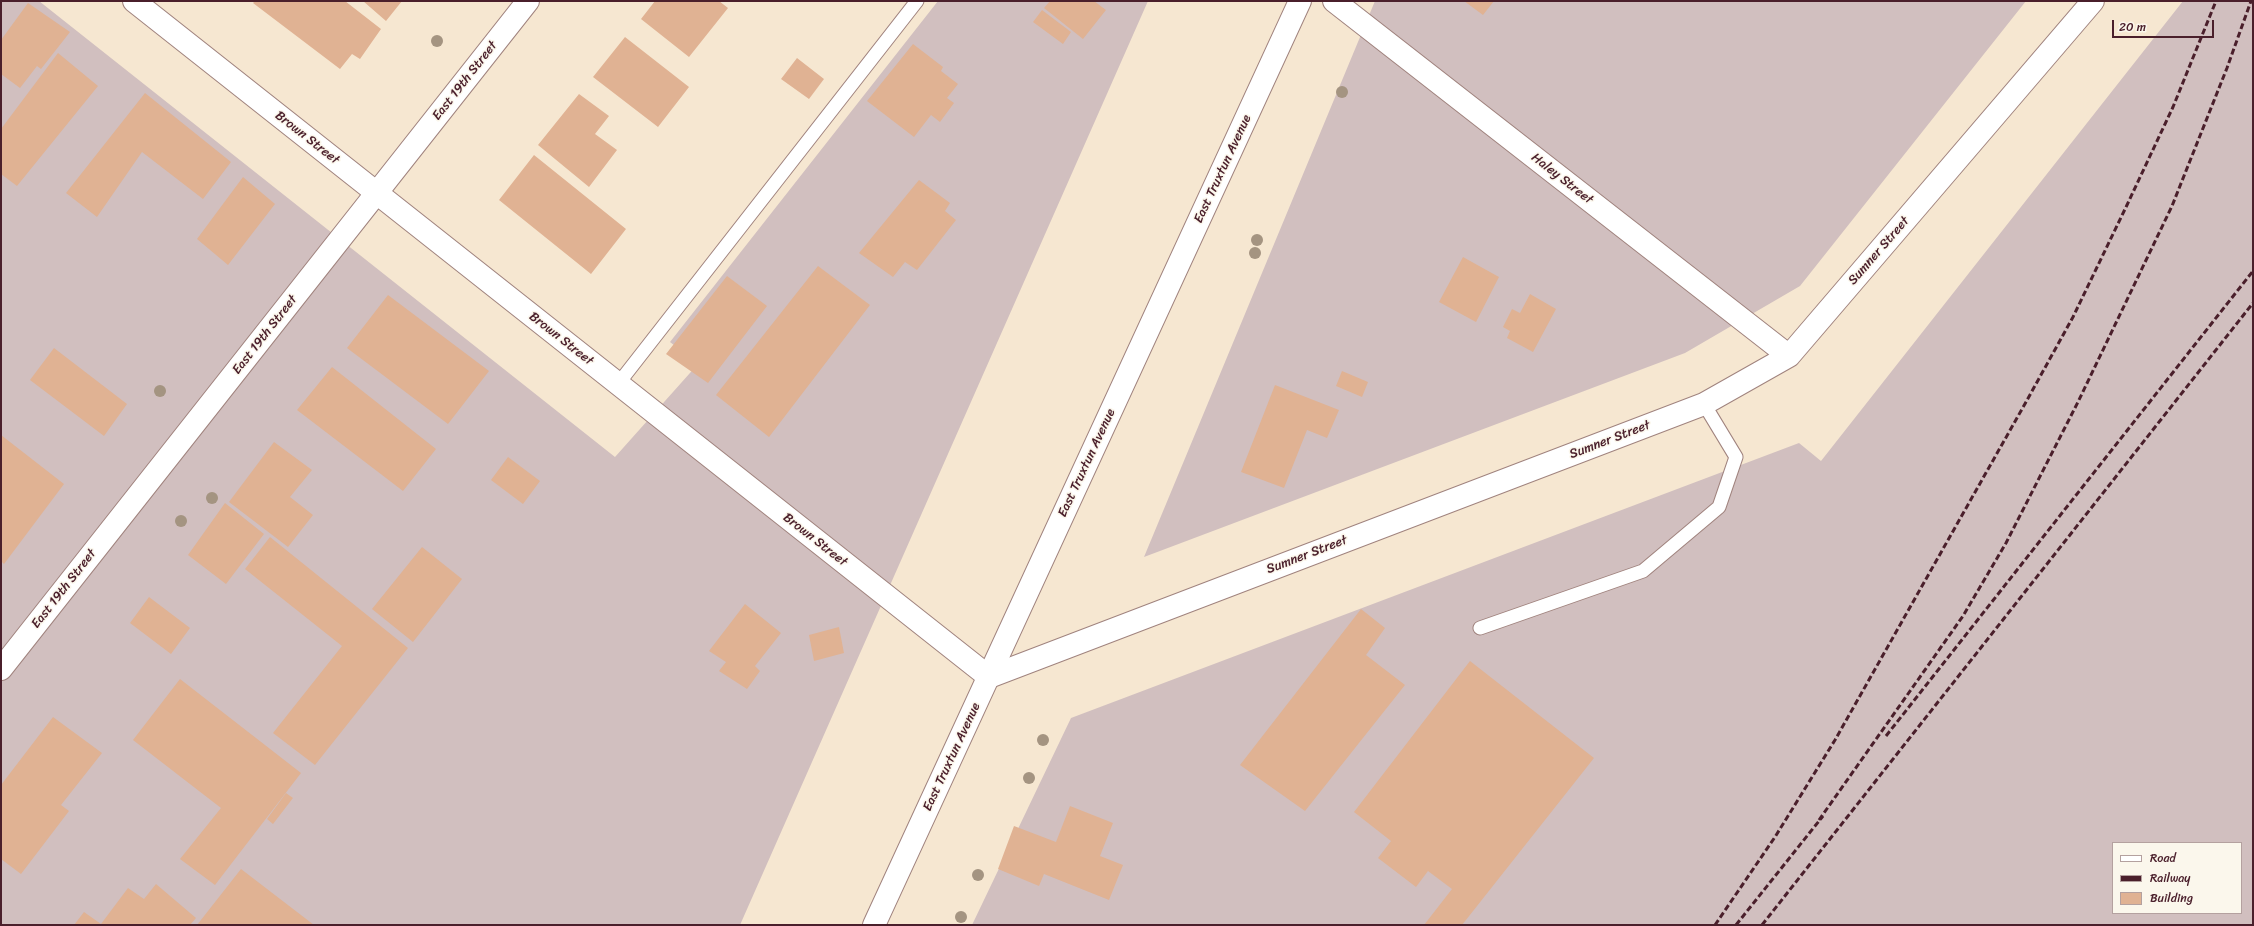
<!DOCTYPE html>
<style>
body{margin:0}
#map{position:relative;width:2254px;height:926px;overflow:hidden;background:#f6e7d1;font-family:Sriracha,sans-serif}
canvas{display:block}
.frame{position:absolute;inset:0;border:2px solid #4a1f2b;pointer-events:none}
.legend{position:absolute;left:2112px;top:842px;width:130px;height:72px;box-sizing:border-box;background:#fbf7ec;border:1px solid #b4a19f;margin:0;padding:5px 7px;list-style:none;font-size:12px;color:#4a1f2b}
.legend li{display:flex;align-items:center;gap:8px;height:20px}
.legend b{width:20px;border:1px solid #b4a19f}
.scale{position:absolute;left:2112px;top:20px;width:102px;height:18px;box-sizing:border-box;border:2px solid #4a1f2b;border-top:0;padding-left:5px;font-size:12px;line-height:14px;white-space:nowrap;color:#4a1f2b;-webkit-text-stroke:3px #fbf7ec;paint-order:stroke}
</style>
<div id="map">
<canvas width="2254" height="926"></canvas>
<div class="frame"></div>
<ul class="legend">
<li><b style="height:5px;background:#fff"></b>Road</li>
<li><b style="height:5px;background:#4a1f2b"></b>Railway</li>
<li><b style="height:11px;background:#e0b293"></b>Building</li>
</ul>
<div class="scale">20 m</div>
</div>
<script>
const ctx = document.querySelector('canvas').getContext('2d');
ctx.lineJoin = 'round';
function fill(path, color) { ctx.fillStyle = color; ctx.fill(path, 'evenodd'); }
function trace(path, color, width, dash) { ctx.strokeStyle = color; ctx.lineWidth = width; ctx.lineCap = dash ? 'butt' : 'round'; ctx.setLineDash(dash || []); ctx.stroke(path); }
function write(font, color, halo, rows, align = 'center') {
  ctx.font = font + ' Sriracha,sans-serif'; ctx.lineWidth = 3; ctx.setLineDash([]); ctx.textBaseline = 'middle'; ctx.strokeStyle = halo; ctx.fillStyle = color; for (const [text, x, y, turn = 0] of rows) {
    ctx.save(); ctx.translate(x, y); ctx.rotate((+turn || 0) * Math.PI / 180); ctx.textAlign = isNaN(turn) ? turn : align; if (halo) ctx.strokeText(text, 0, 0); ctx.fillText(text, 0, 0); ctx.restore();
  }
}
const industrial = new Path2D(`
 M 1,1 L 39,1 L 615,457 L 698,364 L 670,342 L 938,1 L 1148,1 L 740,925 L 1,925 Z
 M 1375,1 L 2026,1 L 1800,286 L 1685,353 L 1144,557 Z
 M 2183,1 L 2253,1 L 2253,925 L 972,925 L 1071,718 L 1799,443 L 1821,461 ZM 2113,843 L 2241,843 L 2241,913 L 2113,913 Z`);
const building = new Path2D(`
 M 255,1 L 345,1 L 381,29 L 360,59 L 352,54 L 340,69 L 253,3 Z
 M 363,1 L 402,1 L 386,21 Z
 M 655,1 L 719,1 L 728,8 L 689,57 L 641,19 Z
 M 1050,1 L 1094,1 L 1106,10 L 1083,39 L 1044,8 Z
 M 1464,1 L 1494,1 L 1483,15 Z
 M 28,3 L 70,32 L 41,69 L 37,66 L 20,88 L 1,74 L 1,40 Z
 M 1042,10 L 1071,32 L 1063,44 L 1033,22 Z
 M 625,37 L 689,87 L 658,127 L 593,77 Z
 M 913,44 L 943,67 L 941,71 L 958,84 L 947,98 L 954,103 L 940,122 L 931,115 L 914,137 L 867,101 Z
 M 58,53 L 98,86 L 17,186 L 1,174 L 1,129 Z
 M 797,58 L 824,79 L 809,99 L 781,79 Z
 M 145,93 L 231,162 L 203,199 L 142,152 L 97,217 L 66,193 Z
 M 579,94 L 609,116 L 595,134 L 617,150 L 589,187 L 538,145 Z
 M 534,155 L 626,229 L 591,274 L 499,200 Z
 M 243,177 L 275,204 L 228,265 L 197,239 Z
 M 919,180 L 950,203 L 945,211 L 956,220 L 917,270 L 905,262 L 893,277 L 859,253 Z
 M 1463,257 L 1499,277 L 1476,322 L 1439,302 Z
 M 818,266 L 870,305 L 769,437 L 716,395 Z
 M 727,276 L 767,306 L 708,383 L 666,354 Z
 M 1530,294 L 1556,309 L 1533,352 L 1507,338 L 1510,331 L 1503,327 L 1512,309 L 1520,313 Z
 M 388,295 L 489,371 L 448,424 L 347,348 Z
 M 54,348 L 127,404 L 104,436 L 30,380 Z
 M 332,367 L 436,449 L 403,491 L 297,410 Z
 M 1342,371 L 1368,382 L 1362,397 L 1336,386 Z
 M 1275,385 L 1339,410 L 1327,438 L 1307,430 L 1284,488 L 1241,472 Z
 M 1,435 L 64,484 L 4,564 L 1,561 Z
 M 274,442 L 312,470 L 290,497 L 313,515 L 288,547 L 229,502 Z
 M 508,457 L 540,481 L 523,504 L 491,480 Z
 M 225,503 L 264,534 L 226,584 L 188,555 Z
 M 270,537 L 408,648 L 315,765 L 273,733 L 342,646 L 245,569 Z
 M 422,547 L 462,579 L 413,642 L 372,609 Z
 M 149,597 L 190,628 L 171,654 L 130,623 Z
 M 745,604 L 781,633 L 755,666 L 760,671 L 747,689 L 719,671 L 726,662 L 709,651 Z
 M 1361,609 L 1385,628 L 1366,655 L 1405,685 L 1305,811 L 1240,765 Z
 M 839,627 L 844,653 L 814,661 L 809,635 Z
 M 1470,661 L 1594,758 L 1462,925 L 1424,925 L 1452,889 L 1428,871 L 1416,887 L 1378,858 L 1391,841 L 1354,812 Z
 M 180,679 L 301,773 L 215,885 L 180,859 L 221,808 L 133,740 Z
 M 53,717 L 102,753 L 61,805 L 69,811 L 21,874 L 1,859 L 1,785 Z
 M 286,793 L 293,798 L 273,824 L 267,819 Z
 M 1070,806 L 1113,823 L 1100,856 L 1123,865 L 1109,900 L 1044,874 L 1039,886 L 998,869 L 1014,826 L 1056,842 Z
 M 241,869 L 314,925 L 197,925 Z
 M 156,884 L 196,918 L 190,925 L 74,925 L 84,912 L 101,924 L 128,888 L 144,899 Z`);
const service = new Path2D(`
 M 618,384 L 917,1
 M 1480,628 L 1643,571 L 1719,507 L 1736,457 L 1704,404`);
const minor = new Path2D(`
 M 134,1 L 989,677
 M 1,669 L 528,1`);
const tertiary = new Path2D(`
 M 1334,1 L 1789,356
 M 989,677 L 1704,404 L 1789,356 L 2093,1`);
const secondary = new Path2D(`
 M 874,925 L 1300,1`);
const rail = new Path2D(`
 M 1886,736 L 2253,271
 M 1819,820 L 1963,616 L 2006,543 L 2078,402 L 2172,206 L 2227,68 L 2251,1
 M 1715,925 L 1775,837 L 1835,740 L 2026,402 L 2073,317 L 2127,205 L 2173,107 L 2216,1
 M 1736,925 L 1823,816
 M 1762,925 L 2253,303`);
const trees = [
 [437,41],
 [1342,92],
 [1257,240],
 [1255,253],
 [160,391],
 [212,498],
 [181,521],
 [1043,740],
 [1029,778],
 [978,875],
 [961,917]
];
const streetNames = [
 ["East 19th Street",465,81,-52],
 ["Brown Street",307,138,38],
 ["East Truxtun Avenue",1223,169,-65],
 ["Haley Street",1562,179,38],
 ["Sumner Street",1879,251,-49],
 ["East 19th Street",265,335,-52],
 ["Brown Street",561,339,38],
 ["Sumner Street",1610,440,-21],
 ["East Truxtun Avenue",1087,463,-65],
 ["Brown Street",815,540,38],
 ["Sumner Street",1307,555,-21],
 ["East 19th Street",64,589,-52],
 ["East Truxtun Avenue",952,757,-65]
];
fill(industrial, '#d1bfbf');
fill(building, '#e0b293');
trace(service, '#a0837e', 15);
trace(minor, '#a0837e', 24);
trace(tertiary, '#a0837e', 24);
trace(secondary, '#a0837e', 24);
trace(service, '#fff', 13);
trace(minor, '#fff', 22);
trace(tertiary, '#fff', 22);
trace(secondary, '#fff', 22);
trace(rail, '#4a1f2b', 3, [6, 3]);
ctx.fillStyle = '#a49481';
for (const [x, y] of trees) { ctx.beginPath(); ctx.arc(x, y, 6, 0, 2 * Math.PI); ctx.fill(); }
write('13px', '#4a1f2b', '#fbf7ec', streetNames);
</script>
